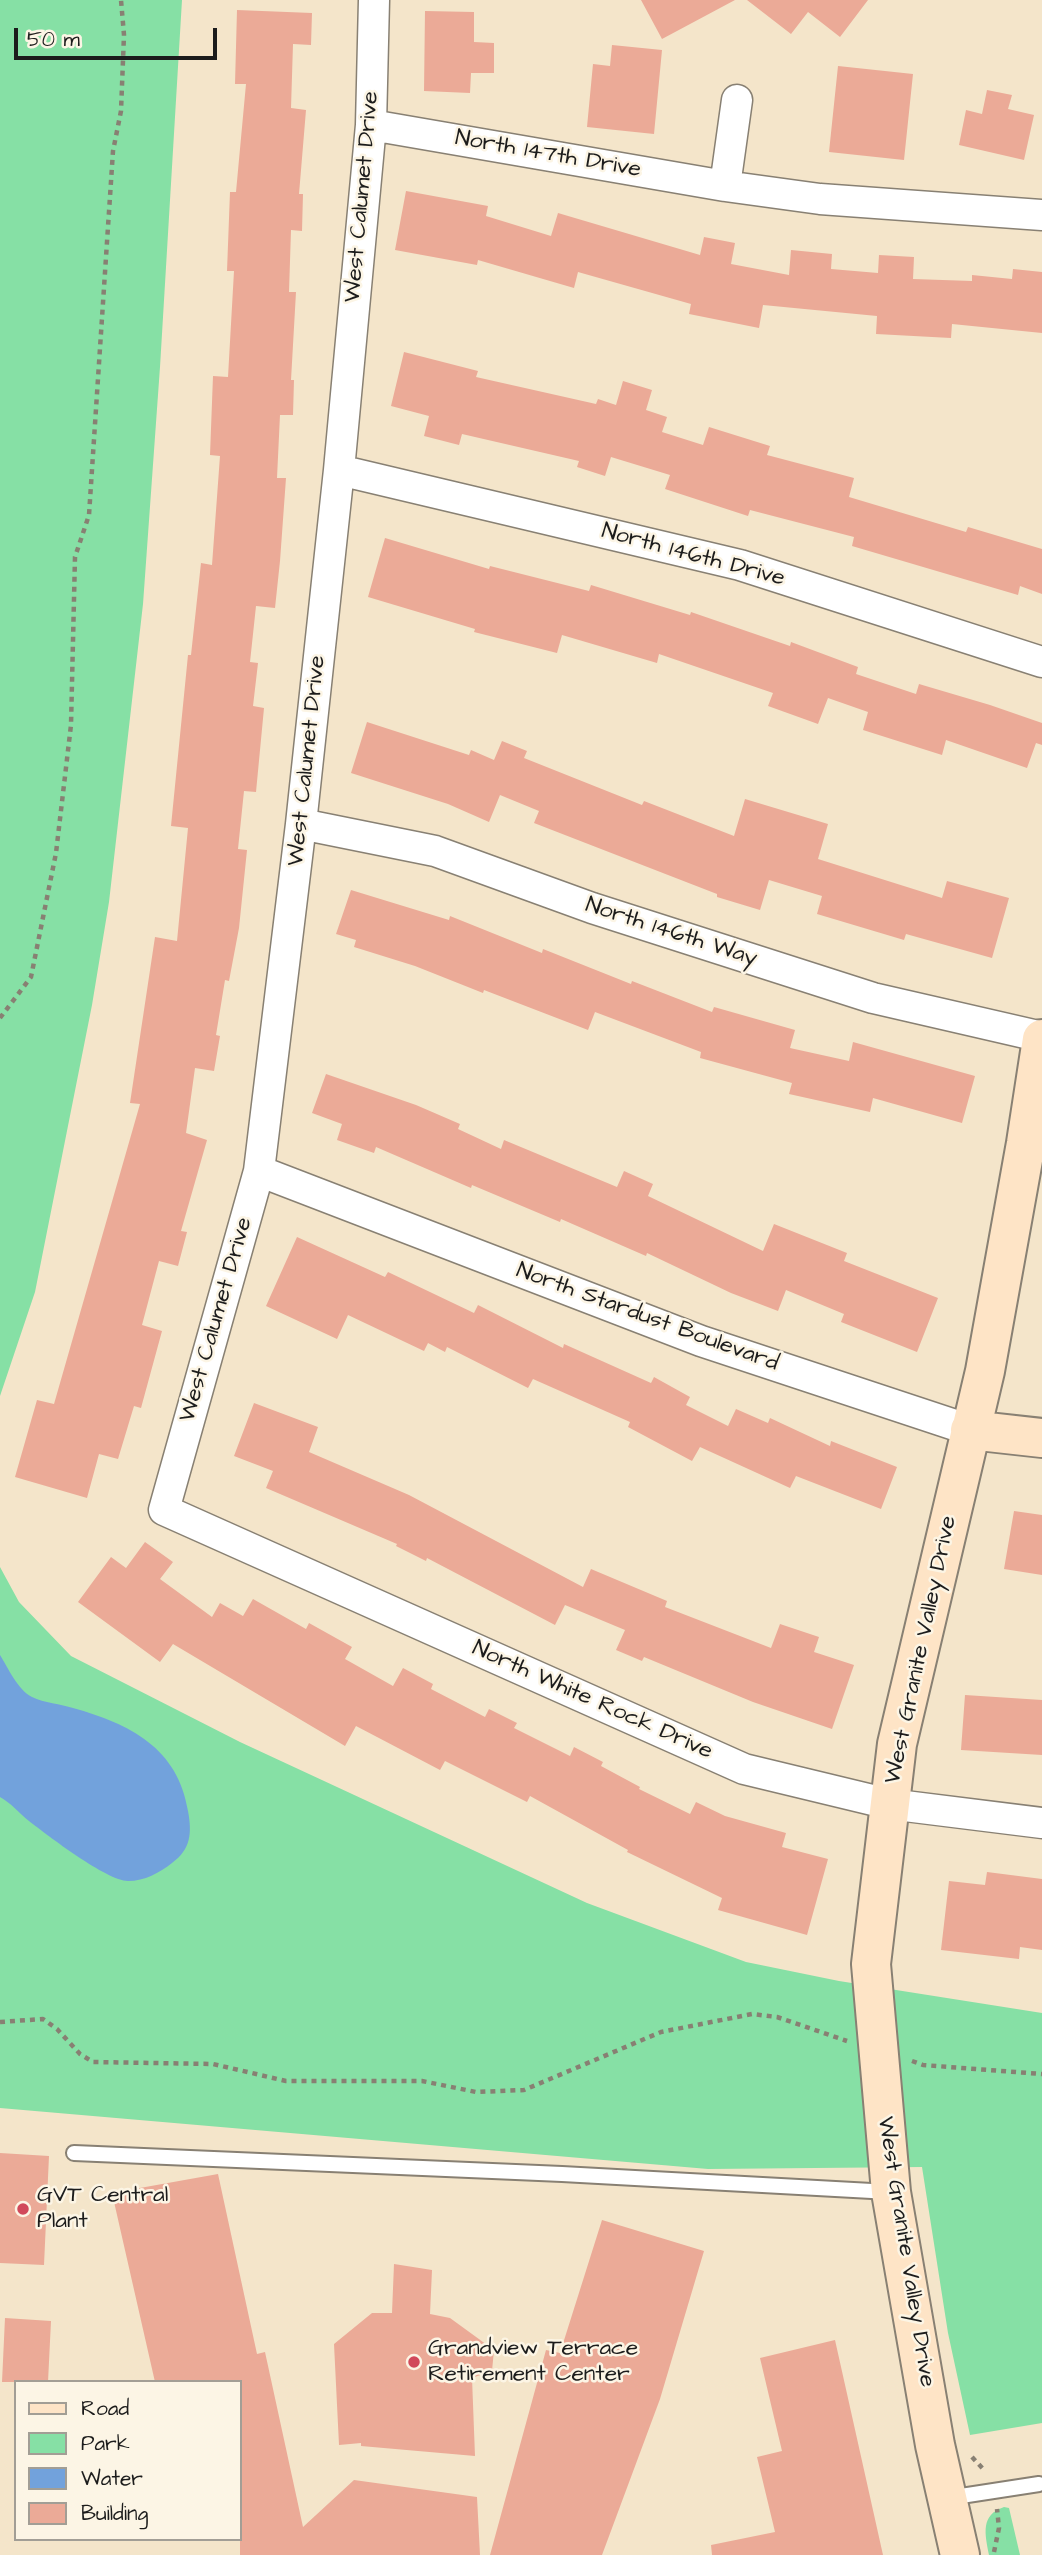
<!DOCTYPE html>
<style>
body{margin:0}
#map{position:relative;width:1042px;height:2555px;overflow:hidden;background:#f4e5ca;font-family:"Architects Daughter",sans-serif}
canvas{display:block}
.legend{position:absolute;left:14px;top:2380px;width:228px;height:161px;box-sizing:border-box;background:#fcf5e5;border:2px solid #a29e95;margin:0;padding:9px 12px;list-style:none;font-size:21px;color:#1c1c1c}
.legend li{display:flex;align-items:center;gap:14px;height:35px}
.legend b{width:35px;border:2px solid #a29e95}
.scale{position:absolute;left:14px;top:28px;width:203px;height:32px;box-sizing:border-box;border:4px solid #1c1c1c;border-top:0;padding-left:9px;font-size:21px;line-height:24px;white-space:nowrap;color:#1c1c1c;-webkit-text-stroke:5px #fcf5e5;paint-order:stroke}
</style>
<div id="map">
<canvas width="1042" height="2555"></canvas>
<ul class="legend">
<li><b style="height:9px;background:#fee4c6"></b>Road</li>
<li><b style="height:19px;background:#86e0a5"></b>Park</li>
<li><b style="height:19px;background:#72a2dc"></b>Water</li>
<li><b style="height:19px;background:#ebaa97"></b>Building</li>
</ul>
<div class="scale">50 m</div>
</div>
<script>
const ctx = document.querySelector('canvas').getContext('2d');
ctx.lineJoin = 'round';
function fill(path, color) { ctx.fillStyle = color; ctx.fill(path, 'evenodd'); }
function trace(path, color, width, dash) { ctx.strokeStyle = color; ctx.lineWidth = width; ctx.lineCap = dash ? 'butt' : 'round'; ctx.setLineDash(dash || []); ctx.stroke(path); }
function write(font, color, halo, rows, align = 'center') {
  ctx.font = font + ' "Architects Daughter",sans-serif'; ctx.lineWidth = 5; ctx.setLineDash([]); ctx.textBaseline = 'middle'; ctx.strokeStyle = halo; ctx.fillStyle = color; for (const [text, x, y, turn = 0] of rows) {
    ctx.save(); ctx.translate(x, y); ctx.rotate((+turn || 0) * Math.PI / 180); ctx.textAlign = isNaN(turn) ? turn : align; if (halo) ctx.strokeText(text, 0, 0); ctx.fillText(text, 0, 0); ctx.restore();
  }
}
const green = new Path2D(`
 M 0,0 L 182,0 L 160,367 L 143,604 L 109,902 L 92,1005 L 35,1292 L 0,1396 Z
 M 0,1567 L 19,1602 L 71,1656 L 240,1742 L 587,1903 L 746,1962 L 839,1981 L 1042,2013 L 1042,2423 L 970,2435 L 948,2333 L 922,2167 L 708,2169 L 0,2108 Z
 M 1004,2507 L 1009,2508 L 1020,2555 L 989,2555 C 985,2534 980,2515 1004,2507 Z`);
const water = new Path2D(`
 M 0,1655 C 8,1668 18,1690 32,1697 C 44,1703 61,1704 73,1708 C 130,1724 178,1748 188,1811 C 192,1833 191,1849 172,1863 C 159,1873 145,1881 128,1881 C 107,1881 47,1835 29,1821 C 19,1813 11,1803 0,1797 Z`);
const building = new Path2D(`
 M 641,0 L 735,0 L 662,39 Z
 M 747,0 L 868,0 L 840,37 L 808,12 L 791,34 Z
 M 237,10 L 312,13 L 311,45 L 293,44 L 291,108 L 306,110 L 299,194 L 303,194 L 302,231 L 291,230 L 289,292 L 296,292 L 291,380 L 294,380 L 293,415 L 280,415 L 277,478 L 286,478 L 280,561 L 275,608 L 256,606 L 250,662 L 258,663 L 253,706 L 264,708 L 256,792 L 244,791 L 238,849 L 247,850 L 239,928 L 229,981 L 225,980 L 216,1035 L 220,1036 L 214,1071 L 195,1068 L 186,1133 L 207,1140 L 181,1231 L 187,1232 L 178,1266 L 159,1261 L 142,1325 L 162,1331 L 141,1408 L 134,1406 L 118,1459 L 99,1454 L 87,1498 L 15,1477 L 37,1400 L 54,1404 L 140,1104 L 130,1103 L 155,937 L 177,941 L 188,828 L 171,826 L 188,655 L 191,655 L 201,563 L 212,565 L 220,456 L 210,455 L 213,376 L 228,377 L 234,271 L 227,271 L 230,192 L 236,192 L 246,84 L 235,84 Z
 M 425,11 L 474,12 L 474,42 L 494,43 L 494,73 L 471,73 L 470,93 L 424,91 Z
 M 612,45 L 662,50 L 654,134 L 587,127 L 593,64 L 610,66 Z
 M 838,66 L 913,74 L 904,160 L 829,152 Z
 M 987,90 L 1012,95 L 1008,109 L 1034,115 L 1024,160 L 959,145 L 966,110 L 982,114 Z
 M 406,191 L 488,206 L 486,216 L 551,236 L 558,213 L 700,255 L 704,237 L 735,243 L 731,264 L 789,275 L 791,250 L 832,254 L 831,269 L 878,273 L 879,255 L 914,257 L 913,279 L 972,281 L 972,275 L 1012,279 L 1013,269 L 1042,272 L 1042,333 L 952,324 L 951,338 L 876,334 L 877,316 L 763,305 L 759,328 L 689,314 L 691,304 L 578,272 L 574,288 L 478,260 L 477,265 L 395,250 Z
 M 404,352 L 478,371 L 476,377 L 596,404 L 598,399 L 616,405 L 623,381 L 652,390 L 646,410 L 667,417 L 662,432 L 703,445 L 709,427 L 770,446 L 767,455 L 854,478 L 849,497 L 966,532 L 968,527 L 1042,549 L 1042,594 L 1020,586 L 1018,595 L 852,546 L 854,537 L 750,510 L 748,516 L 665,489 L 670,475 L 611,457 L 605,476 L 577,467 L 579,461 L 462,434 L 459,445 L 424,436 L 429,416 L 391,406 Z
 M 385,538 L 489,569 L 490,566 L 589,591 L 591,585 L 690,615 L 691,612 L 790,646 L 791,642 L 858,667 L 856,674 L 916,694 L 919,684 L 990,705 L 1042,723 L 1042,745 L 1036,743 L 1027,768 L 946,740 L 942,755 L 863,730 L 868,712 L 828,698 L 818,724 L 768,706 L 773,693 L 659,654 L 657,663 L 562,635 L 557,653 L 474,632 L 475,629 L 368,597 Z
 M 367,722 L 469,755 L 471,750 L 494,760 L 502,741 L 527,751 L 524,758 L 642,805 L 644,801 L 734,836 L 745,799 L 828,824 L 818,859 L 942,898 L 947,881 L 1009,898 L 992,958 L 906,934 L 904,940 L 817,914 L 822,896 L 769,880 L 760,910 L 717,897 L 717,894 L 534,823 L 539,811 L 500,795 L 489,822 L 448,804 L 351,773 Z
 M 351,890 L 449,920 L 450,916 L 542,953 L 543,949 L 631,984 L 632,981 L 712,1012 L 714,1007 L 795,1030 L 790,1048 L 849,1061 L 853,1042 L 975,1076 L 962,1123 L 873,1098 L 870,1112 L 789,1094 L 792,1083 L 700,1058 L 701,1052 L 595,1012 L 588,1030 L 484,990 L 483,993 L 415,966 L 354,947 L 356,940 L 336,934 Z
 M 326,1074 L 416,1105 L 460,1124 L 458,1129 L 501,1149 L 504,1140 L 617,1187 L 624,1171 L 653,1184 L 648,1196 L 763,1251 L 774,1224 L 847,1253 L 844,1261 L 938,1298 L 917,1352 L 841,1322 L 844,1314 L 786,1290 L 778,1311 L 731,1293 L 647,1253 L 646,1256 L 561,1219 L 560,1222 L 472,1185 L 471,1188 L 376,1147 L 374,1153 L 337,1140 L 342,1124 L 312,1113 Z
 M 297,1237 L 385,1277 L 388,1272 L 474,1313 L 478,1305 L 563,1348 L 564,1344 L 651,1383 L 654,1377 L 690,1397 L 686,1405 L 728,1426 L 736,1409 L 768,1423 L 770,1418 L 830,1446 L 831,1441 L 897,1467 L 881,1509 L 796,1476 L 790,1488 L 700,1447 L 692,1461 L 628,1427 L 630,1422 L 533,1379 L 528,1388 L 447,1347 L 445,1352 L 428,1343 L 424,1351 L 348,1315 L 337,1339 L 266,1306 Z
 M 254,1403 L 318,1427 L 309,1452 L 409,1495 L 583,1587 L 591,1569 L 667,1601 L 665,1607 L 771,1648 L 780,1624 L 819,1637 L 814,1652 L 854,1665 L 832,1729 L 753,1702 L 644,1657 L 642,1661 L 616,1650 L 625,1630 L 565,1605 L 555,1625 L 427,1558 L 426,1561 L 396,1546 L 397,1544 L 266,1488 L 273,1471 L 234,1456 Z
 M 1014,1511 L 1042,1515 L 1042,1575 L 1004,1569 Z
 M 145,1542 L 173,1562 L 160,1579 L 212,1617 L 220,1603 L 243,1616 L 253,1599 L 306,1629 L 309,1623 L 352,1647 L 345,1659 L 393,1686 L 403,1668 L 433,1684 L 431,1689 L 485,1717 L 489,1709 L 517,1723 L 514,1728 L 570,1756 L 574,1747 L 603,1762 L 601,1766 L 640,1787 L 639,1789 L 690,1814 L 696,1802 L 725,1816 L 786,1833 L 782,1847 L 828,1859 L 807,1935 L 718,1910 L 722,1898 L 627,1852 L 628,1850 L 530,1796 L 527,1802 L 445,1761 L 440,1770 L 356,1726 L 345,1746 L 173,1644 L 160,1662 L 78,1602 L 111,1557 L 126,1568 Z
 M 965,1695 L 1042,1700 L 1042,1755 L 961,1750 Z
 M 987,1872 L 1042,1879 L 1042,1950 L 1020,1947 L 1019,1959 L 941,1950 L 949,1881 L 985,1885 Z
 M 0,2153 L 49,2156 L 44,2265 L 0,2263 Z
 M 218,2174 L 257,2354 L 265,2352 L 303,2527 L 354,2480 L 477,2497 L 480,2555 L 240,2555 L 240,2382 L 155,2382 L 112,2193 Z
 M 602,2220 L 704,2251 L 660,2399 L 602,2555 L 490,2555 L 546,2350 L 560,2353 Z
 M 394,2264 L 432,2270 L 430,2314 L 450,2318 L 494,2350 L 492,2371 L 472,2378 L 475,2456 L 361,2446 L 361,2443 L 339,2445 L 334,2344 L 372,2313 L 392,2313 Z
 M 5,2318 L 51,2321 L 48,2382 L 2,2382 Z
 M 835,2340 L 883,2555 L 712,2555 L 711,2545 L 775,2532 L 757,2457 L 782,2451 L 760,2358 Z`);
const path = new Path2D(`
 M 0,1018 L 31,977 L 56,853 L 71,725 L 75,557 L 89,515 L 113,151 L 121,111 L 124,35 L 121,0
 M 0,2022 L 43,2019 L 57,2029 L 80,2054 L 93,2062 L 213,2064 L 286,2081 L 422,2081 L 476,2092 L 524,2090 L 661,2032 L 752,2014 L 777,2017 L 847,2041
 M 912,2061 L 923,2065 L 1042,2074
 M 972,2457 L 985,2471
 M 994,2552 L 999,2528 L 997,2509`);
const lane = new Path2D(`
 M 74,2153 L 562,2174 L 890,2192
 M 948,2498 L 1039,2484`);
const street = new Path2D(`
 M 374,0 L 371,125 L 339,470 L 301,824 L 259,1171 L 164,1510 L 744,1769 L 889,1804 L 1042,1823
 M 371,125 L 725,186 L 820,199 L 1042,215
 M 725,186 L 737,100
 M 339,470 L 740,565 L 1042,662
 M 301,824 L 435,851 L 592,908 L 873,998 L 1042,1037
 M 259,1171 L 701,1341 L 970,1430`);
const secondary = new Path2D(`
 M 970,1430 L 1042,1438
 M 960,2555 L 935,2445 L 891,2192 L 871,1964 L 897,1744 L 985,1371 L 1026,1143 L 1042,1039`);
const markers = [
 [23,2209,7,"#d1495b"],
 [414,2362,7,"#d1495b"]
];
const streetNames = [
 ["North 147th Drive",548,155,10],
 ["West Calumet Drive",363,197,-85],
 ["North 146th Drive",693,556,15],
 ["West Calumet Drive",308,761,-84],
 ["North 146th Way",671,933,18],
 ["North Stardust Boulevard",647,1318,20],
 ["West Calumet Drive",217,1320,-74],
 ["West Granite Valley Drive",922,1650,-78],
 ["North White Rock Drive",592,1701,24],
 ["West Granite Valley Drive",905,2252,81]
];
const poiNames = [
 ["GVT Central",37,2196],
 ["Plant",37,2222],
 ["Grandview Terrace",428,2349],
 ["Retirement Center",428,2375]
];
fill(green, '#86e0a5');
fill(water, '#72a2dc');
fill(building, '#ebaa97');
trace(lane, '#888073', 18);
trace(street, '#888073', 33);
trace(secondary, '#888073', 42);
trace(path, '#888073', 4.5, [5, 5]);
trace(lane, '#fff', 14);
trace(street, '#fff', 30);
trace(secondary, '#fee4c6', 38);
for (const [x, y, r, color] of markers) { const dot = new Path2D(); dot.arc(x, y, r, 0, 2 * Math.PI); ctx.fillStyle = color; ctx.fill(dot); trace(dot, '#fcf5e5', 2.5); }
write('23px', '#1c1c1c', '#fcf5e5', streetNames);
write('23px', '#1c1c1c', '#fcf5e5', poiNames, 'left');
</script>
